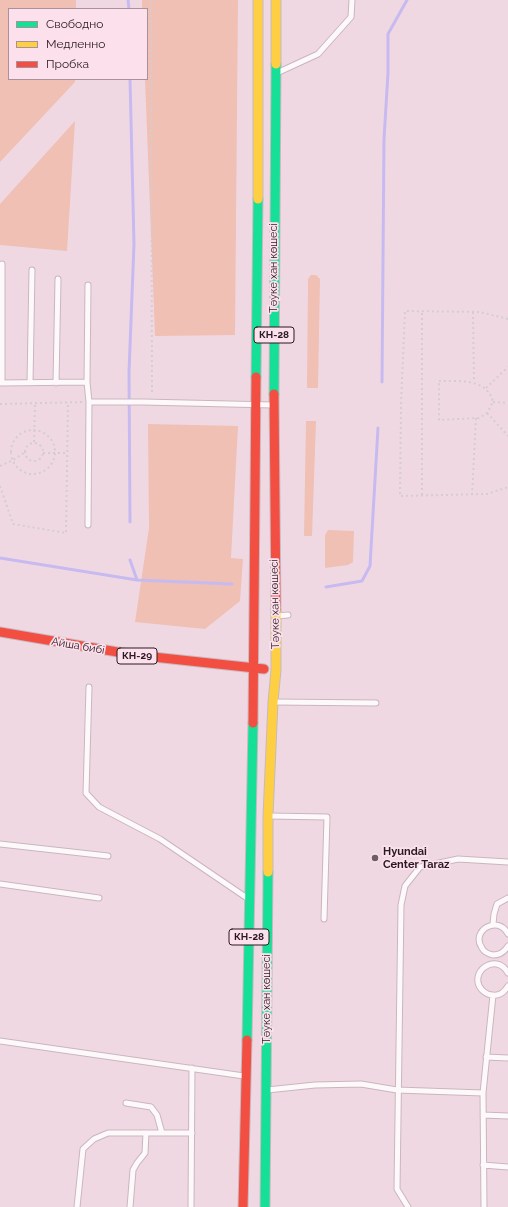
<!DOCTYPE html>
<meta charset="utf-8">
<style>
body{margin:0}
#map{position:relative;width:508px;height:1207px;overflow:hidden;background:#f0d8e3;font-family:Raleway,sans-serif}
canvas{display:block}
.legend{position:absolute;left:8px;top:8px;width:140px;height:72px;box-sizing:border-box;background:#fce1ed;border:1px solid #a8919b;margin:0;padding:5px 7px;list-style:none;font-size:12px;color:#291921}
.legend li{display:flex;align-items:center;gap:8px;height:20px}
.legend b{width:20px;border:1px solid #a8919b}
</style>
<div id="map">
<canvas width="508" height="1207"></canvas>
<ul class="legend">
<li><b style="height:5px;background:#16e098"></b>Свободно</li>
<li><b style="height:5px;background:#ffcf43"></b>Медленно</li>
<li><b style="height:5px;background:#f24e42"></b>Пробка</li>
</ul>
</div>
<script>
const ctx = document.querySelector('canvas').getContext('2d');
ctx.lineJoin = 'round';
function fill(path, color) { ctx.fillStyle = color; ctx.fill(path, 'evenodd'); }
function trace(path, color, width, dash) { ctx.strokeStyle = color; ctx.lineWidth = width; ctx.lineCap = dash ? 'butt' : 'round'; ctx.setLineDash(dash || []); ctx.stroke(path); }
function write(font, color, halo, rows, align = 'center') {
  ctx.font = font + ' Raleway,sans-serif'; ctx.lineWidth = 3.5; ctx.setLineDash([]); ctx.textBaseline = 'middle'; ctx.strokeStyle = halo; ctx.fillStyle = color; for (const [text, x, y, turn = 0] of rows) {
    ctx.save(); ctx.translate(x, y); ctx.rotate((+turn || 0) * Math.PI / 180); ctx.textAlign = isNaN(turn) ? turn : align; if (halo) ctx.strokeText(text, 0, 0); ctx.fillText(text, 0, 0); ctx.restore();
  }
}
const green = new Path2D(`
 M 0,0 L 76,0 L 76,9 L 9,9 L 9,79 L 75,79 L 75,82 L 0,162 Z
 M 142,0 L 238,0 L 235,335 L 155,336 L 145,79 L 147,79 L 147,9 L 142,9 Z
 M 75,121 L 67,251 L 0,245 L 0,204 Z
 M 311,275 L 316,275 L 320,279 L 318,388 L 307,388 L 308,279 Z
 M 306,421 L 316,421 L 312,536 L 304,536 Z
 M 148,424 L 238,426 L 231,558 L 243,559 L 240,601 L 205,629 L 135,622 L 149,528 Z
 M 328,530 L 354,531 L 353,562 L 348,565 L 325,568 L 325,535 Z`);
const stream = new Path2D(`
 M 128,0 L 129,9
 M 382,382 L 384,139 L 388,73 L 388,34 L 407,0
 M 130,522 L 129,372 L 134,244 L 130,79
 M 0,558 L 137,580
 M 130,560 L 137,580 L 232,584
 M 326,587 L 362,581 L 370,566 L 378,428`);
const path = new Path2D(`
 M 151,0 L 152,395
 M 473,312 L 474,382
 M 508,319 L 480,312 L 405,311 L 401,405 L 400,496 L 487,494 L 508,487
 M 439,381 C 459,381 487,378 493,402 L 487,413 L 479,418 L 439,420 Z
 M 486,388 L 508,367
 M 493,402 L 508,403
 M 0,404 L 83,402
 M 487,413 L 508,436
 M11 452a22 22 0 1 1 44 0a22 22 0 1 1-44 0Z
 M 34,442 L 35,404
 M25 452a9 9 0 1 1 18 0a9 9 0 1 1-18 0Z
 M 43,453 L 67,453
 M 0,466 L 13,460 L 24,453
 M 0,486 L 13,524 L 66,533 L 68,403
 M 422,495 L 422,311
 M 472,495 L 476,418`);
const lane = new Path2D(`
 M 279,72 L 318,54 L 351,17 L 352,0
 M 0,383 L 87,382
 M 2,383 L 2,264
 M 30,383 L 32,270
 M 56,383 L 58,279
 M 89,402 L 143,402 L 273,405
 M 88,525 L 89,402 L 87,382 L 88,285
 M 277,616 L 288,615
 M 89,687 L 86,793 L 99,807 L 160,839 L 247,898
 M 275,702 L 376,703
 M 269,816 L 327,817 L 324,919
 M 0,844 L 108,856
 M 0,884 L 99,898
 M 493,924 L 494,914 L 497,904 L 508,898
 M 508,934 C 498,914 470,931 482,948 C 484,952 488,954 493,955 C 500,955 505,951 508,946
 M 508,973 C 496,951 467,973 482,990 C 485,993 489,995 493,995 C 500,996 505,991 508,986
 M 0,1041 L 244,1076
 M 486,1057 L 508,1058
 M 267,1090 L 315,1085 L 361,1084 L 397,1090 L 483,1093
 M 126,1103 L 151,1107 L 157,1115 L 162,1133
 M 483,1115 L 508,1116
 M 483,1165 L 508,1167
 M 77,1207 L 83,1149 L 94,1139 L 108,1133 L 192,1133
 M 130,1207 L 133,1170 L 137,1163 L 145,1153 L 146,1133
 M 191,1207 L 192,1068
 M 408,1207 L 397,1189 L 401,905 L 405,886 L 420,867 L 458,859 L 508,862
 M 484,1207 L 483,1093 L 493,995`);
const fast = new Path2D(`
 M 256,377 L 258,199
 M 274,394 L 276,64
 M 247,1040 L 253,723
 M 265,1207 L 268,872`);
const slow = new Path2D(`
 M 276,64 L 276,0
 M 258,199 L 258,0
 M 268,872 L 268,816 L 273,702 L 276,670 L 276,610`);
const jam = new Path2D(`
 M 274,394 L 276,610
 M 0,632 L 135,655 L 264,669
 M 253,723 L 256,377
 M 243,1207 L 247,1040`);
const markers = [
 [375,858,4,"#6f5c65"]
];
const shields = [
 [274,335,40],
 [137,656,40],
 [249,937,40]
];
const shieldNames = [
 ["КН-28",274,335],
 ["КН-29",137,656],
 ["КН-28",249,937]
];
const streetNames = [
 ["Тәуке хан көшесі",274,268,-90],
 ["Тәуке хан көшесі",275,604,-91],
 ["Айша бибі",78,646,10],
 ["Тәуке хан көшесі",267,999,-90]
];
const poiNames = [
 ["Hyundai",383,852],
 ["Center Taraz",383,865]
];
fill(green, '#efc0b3');
trace(stream, '#c7baf0', 3);
trace(lane, '#c9b6bf', 7);
trace(fast, '#c6bac0', 11);
trace(slow, '#c6bac0', 11);
trace(jam, '#c6bac0', 11);
trace(path, '#d4cdd0', 2, [2, 3]);
trace(lane, '#fdf9fb', 5);
trace(fast, '#16e098', 9);
trace(slow, '#ffcf43', 9);
trace(jam, '#f24e42', 9);
for (const [x, y, r, color] of markers) { const dot = new Path2D(); dot.arc(x, y, r, 0, 2 * Math.PI); ctx.fillStyle = color; ctx.fill(dot); trace(dot, '#fce1ed', 1.5); }
for (const [x, y, w] of shields) { const box = new Path2D(); box.roundRect(x - w / 2, y - 8, w, 16, 3); ctx.fillStyle = '#fce1ed'; ctx.fill(box); trace(box, '#291921', 1); }
write('bold 10px', '#291921', null, shieldNames);
write('11px', '#291921', '#fce1ed', streetNames);
write('bold 11px', '#291921', '#fce1ed', poiNames, 'left');
</script>
